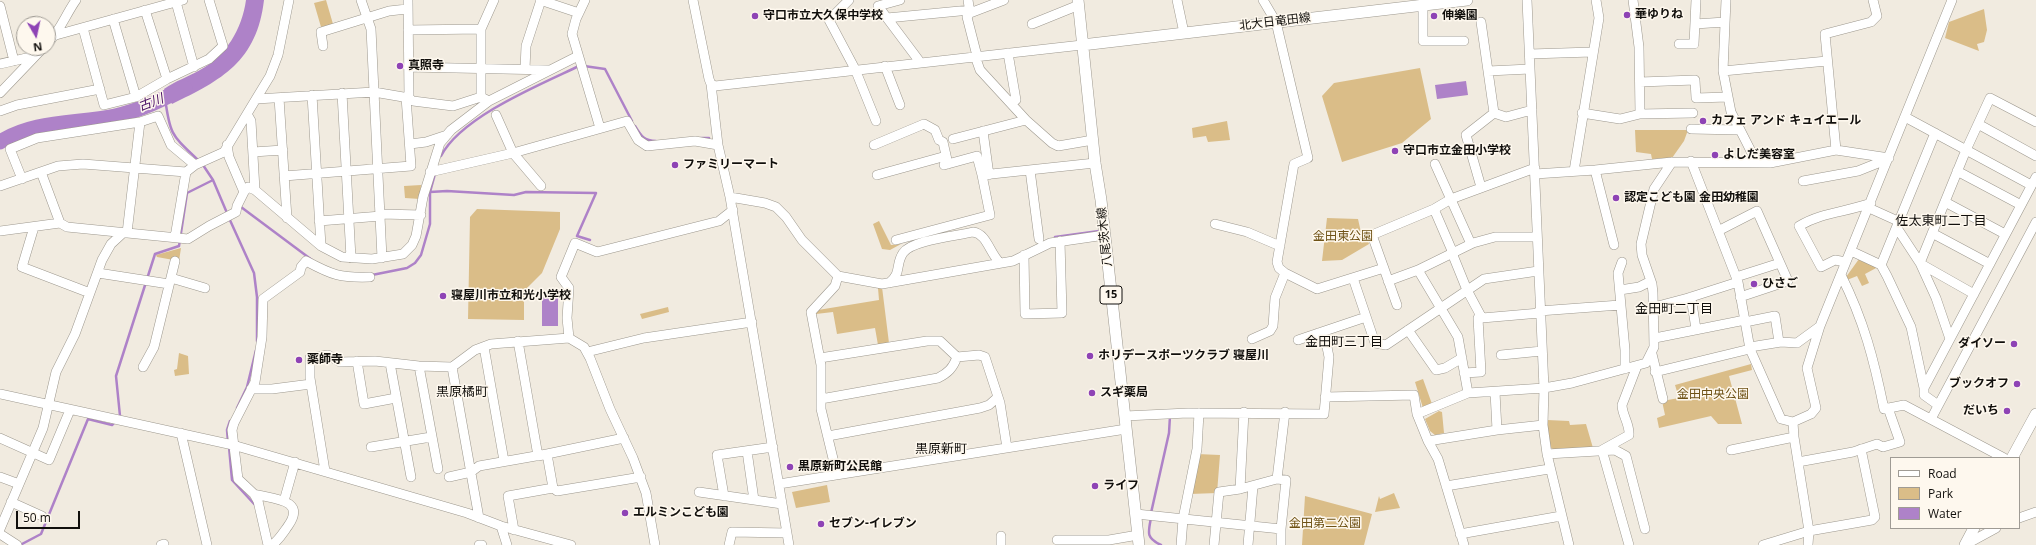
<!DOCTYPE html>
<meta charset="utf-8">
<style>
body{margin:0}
#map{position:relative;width:2036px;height:545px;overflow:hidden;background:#f1ebe0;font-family:"Open Sans",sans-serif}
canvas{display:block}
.legend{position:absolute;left:1890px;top:457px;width:130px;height:72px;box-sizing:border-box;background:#fef8ee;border:1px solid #9f9b94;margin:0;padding:5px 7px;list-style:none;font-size:12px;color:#110f0c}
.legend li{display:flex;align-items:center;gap:8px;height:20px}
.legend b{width:20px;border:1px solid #9f9b94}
.north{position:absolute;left:16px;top:16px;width:40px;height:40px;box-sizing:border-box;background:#fef8ee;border:1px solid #9f9b94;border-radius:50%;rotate:171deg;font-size:11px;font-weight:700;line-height:16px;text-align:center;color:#110f0c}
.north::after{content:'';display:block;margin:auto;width:14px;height:18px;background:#8e43b5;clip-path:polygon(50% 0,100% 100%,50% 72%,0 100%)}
.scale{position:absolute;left:16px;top:511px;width:64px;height:18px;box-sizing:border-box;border:2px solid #110f0c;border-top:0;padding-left:5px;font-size:12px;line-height:14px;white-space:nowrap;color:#110f0c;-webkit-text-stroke:3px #fef8ee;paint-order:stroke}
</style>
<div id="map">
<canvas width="2036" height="545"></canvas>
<ul class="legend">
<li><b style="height:5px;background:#fff"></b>Road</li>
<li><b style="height:11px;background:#dabd88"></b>Park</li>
<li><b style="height:11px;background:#ae82c8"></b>Water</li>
</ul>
<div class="north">N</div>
<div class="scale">50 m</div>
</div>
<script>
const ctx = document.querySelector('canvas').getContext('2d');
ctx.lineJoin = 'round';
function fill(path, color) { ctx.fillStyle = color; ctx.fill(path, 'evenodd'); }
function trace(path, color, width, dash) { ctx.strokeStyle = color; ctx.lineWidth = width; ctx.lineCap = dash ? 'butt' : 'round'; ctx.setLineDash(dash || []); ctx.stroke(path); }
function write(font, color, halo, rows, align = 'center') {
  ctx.font = font + ' "Open Sans","Noto Sans JP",sans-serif'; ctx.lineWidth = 3; ctx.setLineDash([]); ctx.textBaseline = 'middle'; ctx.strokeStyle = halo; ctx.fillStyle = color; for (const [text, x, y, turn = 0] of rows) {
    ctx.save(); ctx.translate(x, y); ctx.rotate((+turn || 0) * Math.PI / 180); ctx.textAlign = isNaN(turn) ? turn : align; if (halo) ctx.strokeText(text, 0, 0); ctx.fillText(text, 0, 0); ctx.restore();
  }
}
const green = new Path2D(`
 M 326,0 L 333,24 L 321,27 L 314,3 Z
 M 1984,9 L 1987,30 L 1984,42 L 1977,44 L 1979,51 L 1945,38 L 1949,22 Z
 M 1420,68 L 1431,119 L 1402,143 L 1342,162 L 1322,96 L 1334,83 Z
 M 1227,121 L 1230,140 L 1208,142 L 1206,136 L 1193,138 L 1192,128 Z
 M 1635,130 L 1688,130 L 1684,141 L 1672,158 L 1652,159 L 1651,154 L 1636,152 Z
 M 421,185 L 420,199 L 405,198 L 404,186 Z
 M 477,209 L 560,212 L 560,229 L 542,273 L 524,291 L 524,320 L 468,319 L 470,217 Z
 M 1327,218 L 1358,219 L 1362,237 L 1367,237 L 1369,244 L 1342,260 L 1322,261 Z
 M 879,221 L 891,245 L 901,244 L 890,250 L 882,249 L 873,224 Z
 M 181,248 L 179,261 L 157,257 L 156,255 Z
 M 1859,259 L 1878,267 L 1865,274 L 1869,283 L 1862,286 L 1857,276 L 1847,280 L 1846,277 Z
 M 882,287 L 889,343 L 878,345 L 875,328 L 837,334 L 833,312 L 816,314 L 818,310 L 879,300 L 878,288 Z
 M 668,307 L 669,312 L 642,319 L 640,314 Z
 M 179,353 L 188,356 L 189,374 L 175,376 L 174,370 L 177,369 Z
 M 1751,364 L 1752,370 L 1729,376 L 1742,424 L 1718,424 L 1711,416 L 1659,428 L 1657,418 L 1665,415 L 1662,401 L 1679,398 L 1675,385 Z
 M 1423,379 L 1432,404 L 1423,408 L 1415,382 Z
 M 1439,411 L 1442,412 L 1444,433 L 1435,435 L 1430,431 L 1425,419 Z
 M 1547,420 L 1569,421 L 1570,425 L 1586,424 L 1593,448 L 1554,450 L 1549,446 Z
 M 1197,454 L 1220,455 L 1217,493 L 1190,494 Z
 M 827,485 L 830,502 L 796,508 L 792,492 Z
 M 1394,493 L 1400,508 L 1375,512 L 1379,496 L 1380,499 Z
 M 1305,496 L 1372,514 L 1364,545 L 1302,545 Z`);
const water = new Path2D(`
 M 246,0 L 264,0 C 257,61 222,80 172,104 L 164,89 C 175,81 188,77 200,70 C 226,56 242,29 246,0 Z
 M 1466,81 L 1468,95 L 1437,99 L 1435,85 Z
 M 542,294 L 558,294 L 558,326 L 542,326 Z`);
const stream = new Path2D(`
 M 584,66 L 605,69 L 632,121
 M 165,98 C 170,136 172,135 199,161
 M 635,126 C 641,136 644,141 656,141
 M 701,138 L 709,138
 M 441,156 C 461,117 539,85 579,66
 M 203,165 L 213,180 L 227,213
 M 430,192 L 447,191 L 514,195 L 526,192 L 596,193 L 577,236 L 590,240
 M 239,209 L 241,207 L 312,260
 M 229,218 L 254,273 L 257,297 L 257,341
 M 1055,237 L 1099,231
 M 372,275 L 407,268 L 415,263 L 421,255 L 430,224 L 430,192 L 435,174
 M 237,408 L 247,387 L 256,350
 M 118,418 L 120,416 L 116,376 L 155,254 L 179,246 L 187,193 L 213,180
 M 228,442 L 227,430 L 230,421
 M 229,447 L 232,480 L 256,506
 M 1151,513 L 1169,433 L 1170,416
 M 1151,518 C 1148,533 1146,538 1161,545
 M 20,545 L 41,534 L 88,419 L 112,425 L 115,422`);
const river = new Path2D(`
 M 0,142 C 34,120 77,124 115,116 C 139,111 163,99 185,88`);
const minor = new Path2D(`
 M 361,0 L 371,29 L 382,258
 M 408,0 L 409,98
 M 540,0 L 579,13
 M 585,0 L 576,19 L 572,34 L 600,128
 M 693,0 L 709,79 L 711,84 L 715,86 L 1082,45
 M 849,0 L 829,20 L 855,69 L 876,121
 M 968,0 L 970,13 L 1004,0
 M 1177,0 L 1184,33
 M 1527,0 L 1544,388 L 1543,425 L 1547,454 L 1569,545
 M 1633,0 L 1639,47 L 1640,114
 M 1726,0 L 1723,71 L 1731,112 L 1757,163
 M 176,2 L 194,67
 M 1423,5 L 1423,41 L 1464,41
 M 0,6 L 14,61
 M 145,10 L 167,79
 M 970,13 L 967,17 L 977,56
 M 887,18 L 878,6 L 900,0
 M 113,19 L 136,97
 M 1032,24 L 1079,5
 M 1695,24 L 1725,22
 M 83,28 L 104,105 L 136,97 L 167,79 L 209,59 L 223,46 L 209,0
 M 408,30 L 481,29
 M 56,35 L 183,0
 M 48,43 C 60,31 66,14 76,0
 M 1679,44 L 1694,44 L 1696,0
 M 323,46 L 321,32 L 389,11 L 407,9
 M 1008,53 L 1016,100 L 1009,101
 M 1530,54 L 1592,52
 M 975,56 L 980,70 L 1026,120 L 1052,143 L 1058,146 L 1093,140
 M 920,62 L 887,18 L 970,10
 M 0,64 L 35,56
 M 885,66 L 900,105
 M 408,67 L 550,70
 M 525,69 L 526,46 L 541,0
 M 1488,71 L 1530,69
 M 1723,71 L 1827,61
 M 1640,82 L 1695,80 L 1696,98 L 1728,97
 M 711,84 L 718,145 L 730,197 L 789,545
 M 0,93 L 43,48
 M 342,93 L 351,258
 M 312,95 L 321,246
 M 481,97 L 481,29 L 494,0
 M 279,98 L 287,218
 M 256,99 L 374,92 L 409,98 L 413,101 L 453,106 L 481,97 L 489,101 L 578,56
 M 0,111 L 17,105 L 100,89
 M 1494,113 L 1506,117 L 1532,110
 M 1582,113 L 1620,119 L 1640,114 L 1693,113
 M 247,114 L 251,121 L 255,190
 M 496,115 L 513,153 L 541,186
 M 1905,117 L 2031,185
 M 1978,124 L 2036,156
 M 1691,129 L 1740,130
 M 983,131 L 989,175
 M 953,139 L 1026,120
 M 410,144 L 426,142 L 447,135
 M 227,145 L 229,157 L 244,192 L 248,187 L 255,190 L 321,246 L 342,257 L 372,259 L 403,254 L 412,245 L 416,236 L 423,197 L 440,143 L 451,130 L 489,101
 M 874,145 L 924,124 L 935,130 L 939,140 L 943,142 L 948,164
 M 1836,150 L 1825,34 L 1871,22 L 1877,16 L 1873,0
 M 253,152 L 283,150
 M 1691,161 L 1738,282 L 1750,349 L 1781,419 L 1793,422
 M 1435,164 L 1471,244
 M 944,165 L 977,156 L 982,175 L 1095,163
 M 1030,170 L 1039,239
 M 1595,170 L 1614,245
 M 1574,171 L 1599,18 L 1596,0
 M 1957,171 L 2021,205
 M 41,172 L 60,223
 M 430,172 L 513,153 L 627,121 L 638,140 L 647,146 L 695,141 L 718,145
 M 1535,174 L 1595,170 L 1672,162 L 1770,163 L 1836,150 L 1889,158
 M 877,175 L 946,156
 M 284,176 L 411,166 L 406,97
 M 22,179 L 10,149 L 37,138 L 140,122
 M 1803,181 L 1858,171 L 1888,159
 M 0,186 L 58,166 L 83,164 L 186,172
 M 1481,187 L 1466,135 L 1494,113 L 1481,22
 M 730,197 L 765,203 L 776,207 L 786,217 L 802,240 L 838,276 L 882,284 L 1013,261 L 1050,243 L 1105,235
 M 1945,202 L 2005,234
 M 1869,208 L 1900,222
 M 1434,209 L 1453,253
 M 381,214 L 421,215
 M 319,221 L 381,216
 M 1215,224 L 1247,232 L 1280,246
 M 34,227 L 22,267 L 90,293
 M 1897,228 L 1920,263 L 1936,298 L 1950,339 L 2036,177
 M 0,231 L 60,223 L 67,227 L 188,239 L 209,226 L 236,212 L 237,206 L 244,192
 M 1718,231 L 1757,211 L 1788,281 L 1740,297
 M 127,233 L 140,122 L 158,116 L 171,145 L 195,165
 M 1932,233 L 1990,264
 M 175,237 L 186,172 L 195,165 L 224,152 L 256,99 L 270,76 L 278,55 L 289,0
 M 896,240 L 990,215 L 982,175
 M 1851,251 L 1881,265 L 1887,276 L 1911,327 L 1924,388
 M 1452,253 L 1467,290 L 1482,318 L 1540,313
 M 1024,255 L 1025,314 L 1062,313 L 1060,241
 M 1622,262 L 1618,273 L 1625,350 L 1625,369
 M 1846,262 L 1835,260 L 1821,267 L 1799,226 C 1822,212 1847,212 1871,203
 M 1920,263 L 1966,150 L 1990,98 L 2036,122
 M 1921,264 L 1974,294
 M 1881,265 L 1935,133
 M 1418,270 L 1458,337 L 1468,393
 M 98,273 L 169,284
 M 1285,273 L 1317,289 L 1384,268
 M 1841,275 C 1864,321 1874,360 1884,409 L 1904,405 L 2004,458
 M 1736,277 L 1780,263
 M 171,278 L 205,288
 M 1353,278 L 1375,343 L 1386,345 L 1484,279 L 1538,271
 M 1388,281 L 1418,270 L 1473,243 L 1495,237 L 1537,237
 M 889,283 C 902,273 895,265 903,253 C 912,240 957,236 973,232 C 987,234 989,252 1000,263
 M 1620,290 L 1639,287 L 1651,281
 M 1691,297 L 1696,329
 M 1397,305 L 1372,235 L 1434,209 L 1451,199 L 1535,168
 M 1654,307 L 1688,298 L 1738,282
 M 1539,311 L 1620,305
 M 1745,322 L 1775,316 L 1779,342
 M 1408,330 L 1436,370 L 1445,368 L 1462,358
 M 569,338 L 567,318 L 569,288 L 561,277 L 575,243 L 597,252 L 719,221 L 733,210
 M 1655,338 L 1745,320
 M 1252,339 L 1270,331 L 1273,326 L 1275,298 L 1285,273 L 1279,268 L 1277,262 L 1294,164 L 1308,158 L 1276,22 L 1263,0
 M 1298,340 L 1366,317
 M 518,341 L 538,456 L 547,454 L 553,488
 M 484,347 L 504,461
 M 1750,347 L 1781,342 L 1797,343 L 1819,327
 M 587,352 L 644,338 L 752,322
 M 1652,354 L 1663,399
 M 1501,355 L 1542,351
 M 820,358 L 927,341 L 940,341 L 957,357 L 979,355 L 985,357 L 1000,403 L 1007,448
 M 357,361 L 364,404 L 396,398
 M 390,363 L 411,477
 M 419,366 L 438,469
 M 143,367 L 154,347 L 175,261
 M 452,367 L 479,518
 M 1655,372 L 1750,349
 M 1464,373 L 1481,372 L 1478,318 L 1482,318
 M 251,389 L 272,389 L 311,384
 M 1495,392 L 1497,430 L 1543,425
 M 0,394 L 233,445 L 467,513 L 501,526 L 571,545
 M 1325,397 L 1414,395 L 1417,414
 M 821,399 L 938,378 C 948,373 953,368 957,357
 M 1938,405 L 1924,395 L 1924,388 L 1950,339
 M 1125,416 L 1188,413 L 1324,414 L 1329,357 L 1327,347 L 1318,333
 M 1931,419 L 2036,222
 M 181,433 L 207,545
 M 828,436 L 980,408 L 989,405 L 998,397
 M 0,438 L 49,460 L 70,410
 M 1428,441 L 1497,430
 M 371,447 L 431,437
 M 1731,450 L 1794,437
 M 747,451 L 754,500
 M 1547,454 L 1615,450 L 1626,456 L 1645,529
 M 1798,462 L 1853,452 L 1877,444 L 1883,447 L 1900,442 L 1888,408
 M 325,471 L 310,378 L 310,358 L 328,355 L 340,362 L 375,361 L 419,366 L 452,367 L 475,350 L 491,344 L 569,338 L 584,347 L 590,358 L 610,409 L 633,458 L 646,493 L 655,545
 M 837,475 L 821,409 L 821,365 L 811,312 L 835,286 L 838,276
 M 0,477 L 19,484
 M 449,477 L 471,472 L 479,466 L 547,454 L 624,438
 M 779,484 L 1126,429
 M 1446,486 L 1549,469
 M 1240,489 L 1244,412
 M 699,492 L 782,504
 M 254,494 C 273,499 307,499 288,526 C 283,533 279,540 272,545
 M 724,496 L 717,455 L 773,447
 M 284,501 L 295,462
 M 11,502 L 42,516
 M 1136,514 L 1281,529
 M 2019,518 L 2036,512
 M 501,526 L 507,545
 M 0,529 L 43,428 L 56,372 L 75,334 L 102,260 L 111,244 L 124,232
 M 514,530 L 508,496 L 553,488 L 557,491 L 641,477
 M 0,534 L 17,545
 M 1460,534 L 1561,516
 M 1001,536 L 1001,545
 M 1057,540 L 1109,540 L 1138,535
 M 161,545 L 164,544
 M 268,545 L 258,501 L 254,494 L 238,479 L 232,430 L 234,423 L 255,382 L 262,337 L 263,299 L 300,272 L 301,267 L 306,261 C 332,275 340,278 370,277
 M 479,545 L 482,545
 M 729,545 L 732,532 L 787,533
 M 1181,545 L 1183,519 L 1197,449 L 1199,413
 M 1214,545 L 1219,492 L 1240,489 L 1277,479
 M 1248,545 L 1253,486
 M 1281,545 L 1281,529 L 1286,480 L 1277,479 L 1285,412
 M 1464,545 L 1438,459 L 1428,441 L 1417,414 L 1468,393 L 1544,388 L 1572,383 L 1646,363 L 1654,347 L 1653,293 L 1652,284 L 1642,255 L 1641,244 L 1654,189 L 1672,162
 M 1629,545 L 1602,450 L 1629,435 C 1630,424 1622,415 1622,405 L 1637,366
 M 1763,545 L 1809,531 L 1872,520 L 1875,517 L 1861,449
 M 1808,545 L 1809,531 L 1794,437 L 1793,422 L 1811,414 L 1816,408 L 1807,368 L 1820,326 L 1952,0
 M 1965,545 L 1996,528`);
const major = new Path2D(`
 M 1078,0 L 1095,163 L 1101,200 L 1139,545
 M 1082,45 L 1467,0
 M 2012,458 L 2036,414
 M 1965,545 L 1974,528`);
const markers = [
 [1627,15,4,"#8e43b5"],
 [755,16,4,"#8e43b5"],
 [1434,16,4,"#8e43b5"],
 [400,66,4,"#8e43b5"],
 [1703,121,4,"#8e43b5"],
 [1395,151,4,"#8e43b5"],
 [1715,155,4,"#8e43b5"],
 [675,165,4,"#8e43b5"],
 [1616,198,4,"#8e43b5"],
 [1754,284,4,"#8e43b5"],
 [443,296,4,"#8e43b5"],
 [2014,344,4,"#8e43b5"],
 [1090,356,4,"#8e43b5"],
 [299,360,4,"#8e43b5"],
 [2017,384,4,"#8e43b5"],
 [1092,393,4,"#8e43b5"],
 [2007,411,4,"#8e43b5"],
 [790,467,4,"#8e43b5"],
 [1095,486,4,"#8e43b5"],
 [625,513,4,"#8e43b5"],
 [821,524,4,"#8e43b5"]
];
const shields = [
 [1111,295,22]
];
const shieldNames = [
 ["15",1111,295]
];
const poiNames = [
 ["華ゆりね",1635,15],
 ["守口市立大久保中学校",763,16],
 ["伸樂園",1442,16],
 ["真照寺",408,66],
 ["カフェ アンド キュイエール",1711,121],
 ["守口市立金田小学校",1403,151],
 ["よしだ美容室",1723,155],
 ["ファミリーマート",683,165],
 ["認定こども園 金田幼稚園",1624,198],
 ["ひさご",1762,284],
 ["寝屋川市立和光小学校",451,296],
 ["ダイソー",2006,344,"right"],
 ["ホリデースポーツクラブ 寝屋川",1098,356],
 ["薬師寺",307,360],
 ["ブックオフ",2009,384,"right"],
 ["スギ薬局",1100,393],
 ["だいち",1999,411,"right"],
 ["黒原新町公民館",798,467],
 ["ライフ",1103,486],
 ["エルミンこども園",633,513],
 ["セブン-イレブン",829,524]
];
const streetNames = [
 ["北大日竜田線",1275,22,-7],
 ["八尾茨木線",1105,237,-96]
];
const parkNames = [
 ["金田東公園",1343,237],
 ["金田中央公園",1713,395],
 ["金田第二公園",1325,524]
];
const waterNames = [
 ["古川",151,103,-21]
];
const neighbourhoodNames = [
 ["佐太東町二丁目",1941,221],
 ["金田町二丁目",1674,309],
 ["金田町三丁目",1344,342],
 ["黒原橘町",462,392],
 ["黒原新町",941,449]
];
fill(green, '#dabd88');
fill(water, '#ae82c8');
trace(stream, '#ae82c8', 2.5);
trace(river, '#ae82c8', 15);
trace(minor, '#9d988e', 10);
trace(major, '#9d988e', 12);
trace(minor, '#fff', 9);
trace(major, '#fff', 11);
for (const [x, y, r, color] of markers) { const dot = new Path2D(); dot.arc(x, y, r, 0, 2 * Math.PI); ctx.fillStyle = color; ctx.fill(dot); trace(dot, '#fef8ee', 1.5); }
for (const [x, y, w] of shields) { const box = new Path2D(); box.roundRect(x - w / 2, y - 9, w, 18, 3); ctx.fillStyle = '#fef8ee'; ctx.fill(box); trace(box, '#110f0c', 1); }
write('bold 11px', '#110f0c', null, shieldNames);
write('bold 12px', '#110f0c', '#fef8ee', poiNames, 'left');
write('12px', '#110f0c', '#fef8ee', streetNames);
write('12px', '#6e5114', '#fef8ee', parkNames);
write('italic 13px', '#490e64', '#fef8ee', waterNames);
write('13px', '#110f0c', '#fef8ee', neighbourhoodNames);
</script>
